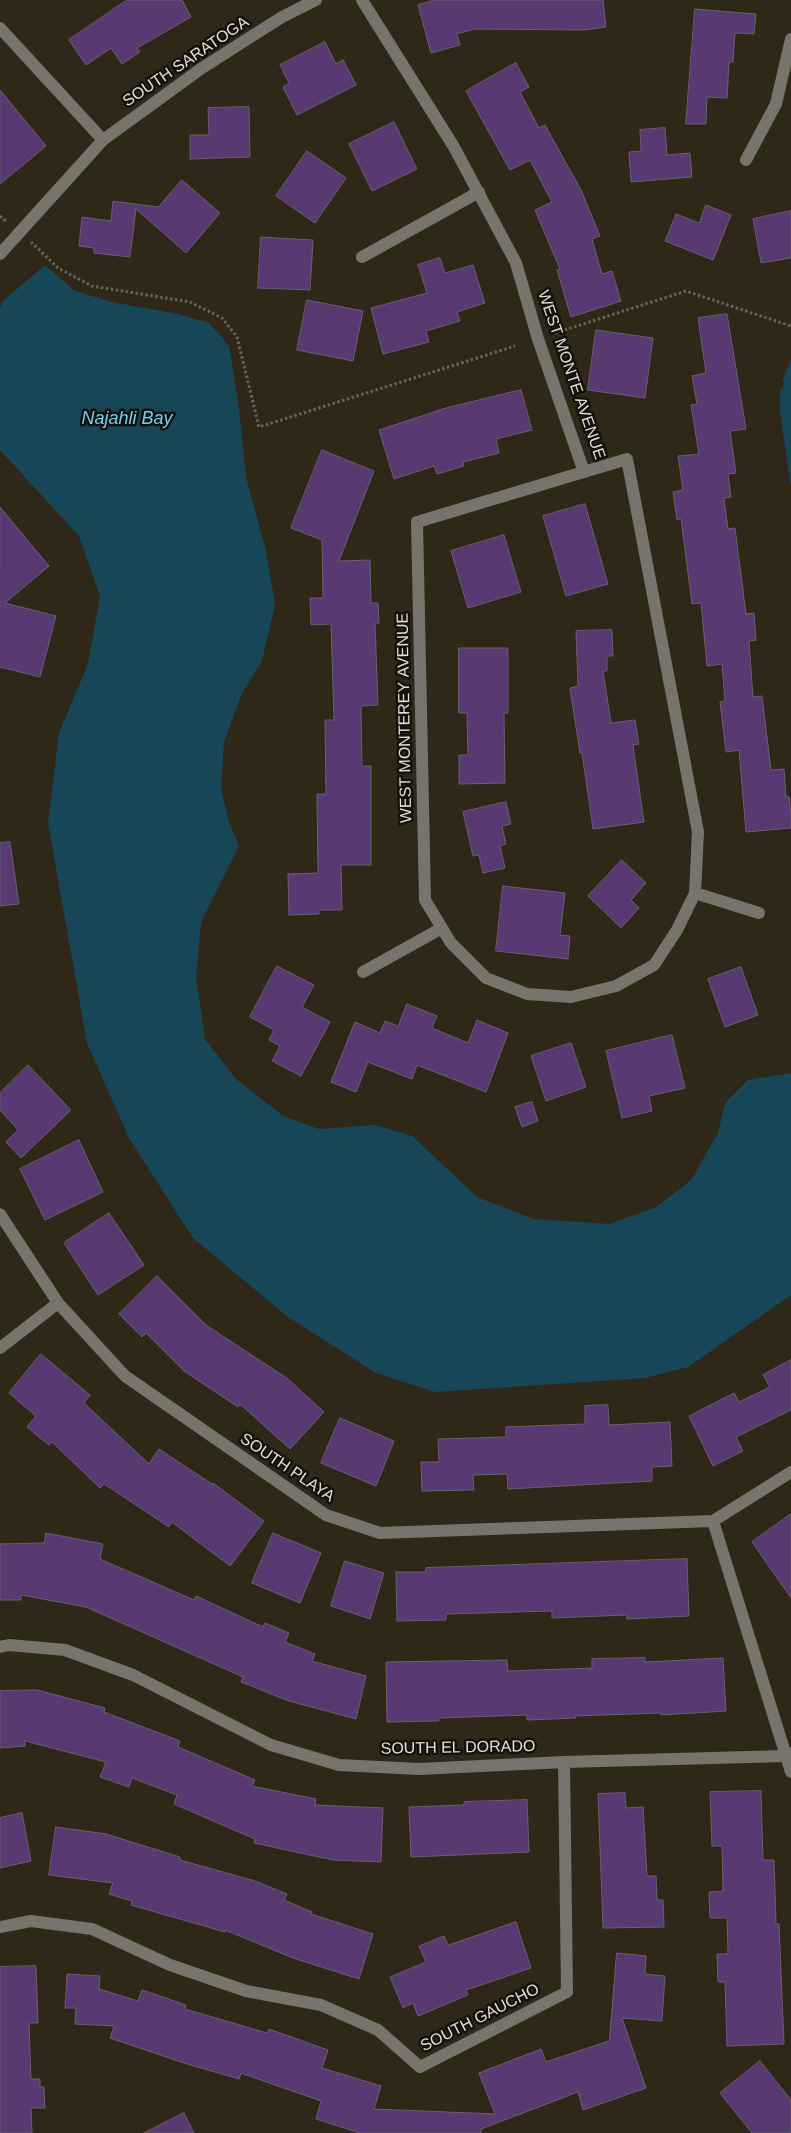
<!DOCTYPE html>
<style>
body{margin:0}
canvas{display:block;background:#2f2819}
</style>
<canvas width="791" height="2133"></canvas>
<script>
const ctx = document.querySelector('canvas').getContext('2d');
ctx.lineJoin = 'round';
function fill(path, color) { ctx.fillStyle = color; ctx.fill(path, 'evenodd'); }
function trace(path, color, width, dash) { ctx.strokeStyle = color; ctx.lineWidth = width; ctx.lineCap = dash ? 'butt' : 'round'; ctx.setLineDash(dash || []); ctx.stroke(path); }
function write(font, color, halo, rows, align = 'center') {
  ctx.font = font + ' Arial,sans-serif'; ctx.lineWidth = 5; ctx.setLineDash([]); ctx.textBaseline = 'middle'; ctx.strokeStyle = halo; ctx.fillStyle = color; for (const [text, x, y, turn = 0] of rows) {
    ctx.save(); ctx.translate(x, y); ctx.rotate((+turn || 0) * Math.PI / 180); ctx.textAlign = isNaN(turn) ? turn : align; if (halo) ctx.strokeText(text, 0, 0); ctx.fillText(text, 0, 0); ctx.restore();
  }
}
const water = new Path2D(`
 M 45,265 L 75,291 L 112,302 L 178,314 L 209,323 L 229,346 L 239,409 L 246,477 L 266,551 L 275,604 L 262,661 L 242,693 L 224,742 L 221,788 L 229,822 L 239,846 L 201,922 L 196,978 L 205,1039 L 236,1079 L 283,1116 L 319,1129 L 375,1125 L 412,1136 L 477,1197 L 533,1219 L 610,1224 L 656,1207 L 691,1180 L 718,1133 L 725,1103 L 748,1080 L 791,1073 L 791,1295 L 688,1367 L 645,1378 L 435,1392 L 376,1373 L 288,1317 L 193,1238 L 129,1138 L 87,1043 L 48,823 L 59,733 L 88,664 L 100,596 L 79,536 L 0,450 L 0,308 L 3,301 Z
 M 791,360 L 791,487 L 780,412 L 780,389 L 783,389 L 784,381 L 782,380 Z`);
const building = new Path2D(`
 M 127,0 L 182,0 L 191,17 L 137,48 L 140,52 L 122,64 L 111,48 L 86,65 L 69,40 Z
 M 435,0 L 603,0 L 606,27 L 584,30 L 475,29 L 457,34 L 460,45 L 431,53 L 418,5 Z
 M 695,9 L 756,14 L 754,34 L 735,33 L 733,62 L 729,62 L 727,98 L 707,97 L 706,124 L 686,124 Z
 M 325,42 L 336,64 L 343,60 L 356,85 L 297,115 L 283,87 L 289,83 L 280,65 Z
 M 516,63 L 529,87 L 520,92 L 539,128 L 545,125 L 581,190 L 600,236 L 592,239 L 602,274 L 612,271 L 621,301 L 571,317 L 557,270 L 560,269 L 535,210 L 552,202 L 530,160 L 510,170 L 466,91 Z
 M 0,90 L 46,146 L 0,184 Z
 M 249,107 L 250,157 L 190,159 L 190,135 L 209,135 L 208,108 Z
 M 394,122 L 417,169 L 372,191 L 349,144 Z
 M 665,128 L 667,155 L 690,153 L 692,177 L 631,182 L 629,152 L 641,151 L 640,130 Z
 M 307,151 L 346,178 L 315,223 L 276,196 Z
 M 182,180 L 220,213 L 186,253 L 136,209 L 130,257 L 94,253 L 94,248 L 79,246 L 82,217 L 111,221 L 113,201 L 158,207 Z
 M 706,205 L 731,215 L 713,260 L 665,241 L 676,214 L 699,223 Z
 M 791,211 L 791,258 L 761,263 L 753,219 Z
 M 261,237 L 313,240 L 310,290 L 258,288 Z
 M 440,258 L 445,273 L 473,265 L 485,303 L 457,312 L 460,321 L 426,331 L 429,342 L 383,354 L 371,308 L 427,293 L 418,265 Z
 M 307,300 L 363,311 L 353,361 L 297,350 Z
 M 727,314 L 746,429 L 730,431 L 736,473 L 728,474 L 731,497 L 724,498 L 728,529 L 735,528 L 746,614 L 754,613 L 756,640 L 749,641 L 753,697 L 762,696 L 771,770 L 784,769 L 786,797 L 789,797 L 791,815 L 791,828 L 746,832 L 739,750 L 726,752 L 720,702 L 725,701 L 722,664 L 707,666 L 701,603 L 692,604 L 681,519 L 677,520 L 673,492 L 683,490 L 678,456 L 699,454 L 691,405 L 697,404 L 692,376 L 706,373 L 698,318 Z
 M 596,330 L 653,338 L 645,398 L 588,390 Z
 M 521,390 L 532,430 L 496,439 L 499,453 L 463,462 L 464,466 L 437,474 L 434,466 L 394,479 L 379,430 L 446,408 Z
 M 322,450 L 374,471 L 339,561 L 370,560 L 371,603 L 378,603 L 379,623 L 375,623 L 378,705 L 361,706 L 362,766 L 371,766 L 371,865 L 341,865 L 342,910 L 319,910 L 319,914 L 289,915 L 288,874 L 318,873 L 317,794 L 326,794 L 325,720 L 334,720 L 331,624 L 311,625 L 310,598 L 323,598 L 322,540 L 291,528 Z
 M 585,504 L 608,584 L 566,596 L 543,516 Z
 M 0,507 L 49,566 L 5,603 L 56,616 L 40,677 L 0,667 Z
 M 504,535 L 521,592 L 468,608 L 451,551 Z
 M 612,630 L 613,656 L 607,656 L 607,671 L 603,671 L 611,723 L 635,720 L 639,744 L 633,745 L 644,822 L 593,829 L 582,753 L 580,753 L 570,688 L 578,686 L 576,631 Z
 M 459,648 L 508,648 L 508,713 L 504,713 L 505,783 L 459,784 L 459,755 L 468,755 L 467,713 L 459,713 Z
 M 506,802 L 511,824 L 502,826 L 506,844 L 500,846 L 505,868 L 483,873 L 479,855 L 473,856 L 463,812 Z
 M 10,842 L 19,904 L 0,906 L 0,843 Z
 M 622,860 L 646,883 L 631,900 L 639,908 L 621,928 L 588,896 Z
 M 503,886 L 565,893 L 560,935 L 570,936 L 568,959 L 496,951 Z
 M 277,966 L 314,985 L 302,1007 L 330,1022 L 301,1076 L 272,1061 L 280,1046 L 269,1040 L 274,1030 L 250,1017 Z
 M 741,967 L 758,1015 L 725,1027 L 708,979 Z
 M 407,1004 L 437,1016 L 432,1028 L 468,1043 L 477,1020 L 508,1033 L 486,1092 L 417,1065 L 412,1079 L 368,1062 L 356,1092 L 331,1082 L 355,1022 L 380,1033 L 385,1021 L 398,1026 Z
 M 672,1035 L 685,1088 L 649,1096 L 652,1111 L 622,1118 L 606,1051 Z
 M 571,1043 L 586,1087 L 546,1101 L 531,1056 Z
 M 28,1065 L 71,1110 L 21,1158 L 6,1142 L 18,1130 L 0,1110 L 0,1093 Z
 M 532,1102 L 538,1121 L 522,1127 L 515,1107 Z
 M 79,1140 L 103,1192 L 45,1220 L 20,1169 Z
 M 109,1213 L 144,1265 L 98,1295 L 64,1243 Z
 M 157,1276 L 206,1325 L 288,1379 L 324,1412 L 290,1449 L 240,1404 L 238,1407 L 184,1371 L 146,1333 L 142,1337 L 119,1314 Z
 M 41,1354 L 90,1395 L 84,1403 L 149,1464 L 159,1449 L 212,1484 L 213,1483 L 264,1521 L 230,1566 L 172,1522 L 169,1527 L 104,1484 L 100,1488 L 52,1442 L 49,1445 L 27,1427 L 36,1416 L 9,1393 Z
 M 791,1360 L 791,1410 L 736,1437 L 743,1451 L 713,1466 L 689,1416 L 734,1393 L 739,1402 L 770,1387 L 763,1375 Z
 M 608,1405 L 609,1425 L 670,1422 L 672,1466 L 652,1467 L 652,1481 L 508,1489 L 507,1474 L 473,1475 L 474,1490 L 422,1491 L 421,1462 L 439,1462 L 438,1439 L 506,1437 L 506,1427 L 585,1424 L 585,1406 Z
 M 340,1418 L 394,1441 L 376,1486 L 321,1463 Z
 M 791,1514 L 791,1598 L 752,1542 Z
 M 46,1533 L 103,1544 L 100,1559 L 194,1600 L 196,1596 L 263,1627 L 265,1623 L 289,1633 L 285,1642 L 315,1654 L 312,1661 L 366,1676 L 356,1719 L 289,1701 L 241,1682 L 243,1677 L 86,1607 L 21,1595 L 21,1600 L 0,1600 L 0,1544 L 44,1543 Z
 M 273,1533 L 321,1553 L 300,1603 L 252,1583 Z
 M 687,1559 L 689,1616 L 627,1619 L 627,1615 L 552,1618 L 552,1611 L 446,1614 L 446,1620 L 397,1621 L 396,1572 L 426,1572 L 426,1568 Z
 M 345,1561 L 384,1573 L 370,1619 L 331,1606 Z
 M 645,1658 L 645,1662 L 723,1658 L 726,1711 L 661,1715 L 661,1713 L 575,1716 L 576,1718 L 527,1720 L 527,1715 L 439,1718 L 439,1721 L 387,1722 L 386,1662 L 507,1660 L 508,1671 L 592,1668 L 592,1659 Z
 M 37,1690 L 105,1708 L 104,1712 L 180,1741 L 178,1747 L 255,1780 L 252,1786 L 316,1799 L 315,1805 L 383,1808 L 381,1862 L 333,1860 L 254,1843 L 255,1839 L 174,1804 L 177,1795 L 132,1778 L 129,1787 L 100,1777 L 106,1762 L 25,1741 L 25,1746 L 0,1748 L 0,1691 Z
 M 761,1791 L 763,1860 L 774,1860 L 776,1924 L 779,1924 L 784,2044 L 727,2046 L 725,1982 L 718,1982 L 717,1954 L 728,1954 L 727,1918 L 710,1918 L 709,1892 L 723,1891 L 722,1846 L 712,1846 L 710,1792 Z
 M 625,1793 L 626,1808 L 643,1807 L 647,1876 L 656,1876 L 657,1900 L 663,1900 L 664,1927 L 603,1928 L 598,1794 Z
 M 527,1800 L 529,1852 L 411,1857 L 409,1807 L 464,1805 L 464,1802 Z
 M 22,1813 L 31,1861 L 0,1868 L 0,1818 Z
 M 56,1827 L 106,1834 L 180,1857 L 180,1860 L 255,1881 L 287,1894 L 284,1900 L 312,1912 L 311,1914 L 373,1934 L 359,1979 L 293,1958 L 225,1930 L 225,1932 L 131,1905 L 132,1901 L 109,1894 L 113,1883 L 49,1875 Z
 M 516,1922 L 531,1968 L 466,1990 L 468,1995 L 418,2016 L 413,2003 L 403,2008 L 390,1977 L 426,1962 L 419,1946 L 444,1936 L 448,1945 Z
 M 617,1953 L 646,1956 L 645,1974 L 665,1976 L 662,2021 L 622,2018 L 646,2088 L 583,2110 L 578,2092 L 481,2129 L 481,2133 L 360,2133 L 316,2119 L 321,2101 L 241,2073 L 239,2079 L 184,2063 L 110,2038 L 114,2026 L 75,2024 L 76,2008 L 65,2008 L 67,1974 L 100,1976 L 99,1989 L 138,2001 L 142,1990 L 186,2005 L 185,2009 L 267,2033 L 269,2029 L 328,2050 L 322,2068 L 381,2086 L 374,2109 L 495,2114 L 479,2073 L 541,2049 L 546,2062 L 609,2041 Z
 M 36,1966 L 38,2023 L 29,2023 L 31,2079 L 40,2079 L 40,2087 L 44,2087 L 45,2108 L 31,2108 L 32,2133 L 0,2133 L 0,1967 Z
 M 760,2061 L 791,2100 L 791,2133 L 752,2133 L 720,2093 Z
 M 184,2113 L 194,2133 L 144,2133 Z`);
const path = new Path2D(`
 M 0,216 L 7,222
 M 31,242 L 58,268 L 92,286 L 190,302 L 222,318 L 237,337 L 259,427 L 515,346
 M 555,333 L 686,291 L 791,326`);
const minor = new Path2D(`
 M 362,0 L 454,147 L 516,263 L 538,339 L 584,472
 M 0,28 L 103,140
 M 746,160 L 776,104 L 791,39
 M 0,254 L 103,140 L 202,68 L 282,17 L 316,0
 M 362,257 L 479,192
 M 627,459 L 698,832 L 695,893 L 677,930 L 654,965 L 616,986 L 571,997 L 527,994 L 486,978 L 451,943 L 425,900 L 417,522 Z
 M 695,893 L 759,913
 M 363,972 L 442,928
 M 0,1214 L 58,1303 L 125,1376 L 326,1515 L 380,1533 L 713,1521 L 791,1472
 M 0,1348 L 58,1303
 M 713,1521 L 791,1772
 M 0,1647 L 9,1645 L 65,1650 L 133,1675 L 271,1745 L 339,1765 L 419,1769 L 564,1762 L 786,1756 L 791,1753
 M 0,1927 L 31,1921 L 92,1929 L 170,1965 L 246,1991 L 321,2005 L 378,2030 L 420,2067 L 567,1992 L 564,1762`);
const streetNames = [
 ["SOUTH SARATOGA",186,62,-34],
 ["WEST MONTE AVENUE",571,375,71],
 ["WEST MONTEREY AVENUE",405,718,-91],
 ["SOUTH PLAYA",287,1468,34],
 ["SOUTH EL DORADO",458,1748,-1],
 ["SOUTH GAUCHO",480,2018,-27]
];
const waterNames = [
 ["Najahli Bay",127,419]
];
fill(water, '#174658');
fill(building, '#593971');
trace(building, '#675f6f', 1);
trace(path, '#696356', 3, [2.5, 2.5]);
trace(minor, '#77746c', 12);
write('16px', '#e2ded5', '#14110b', streetNames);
write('italic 18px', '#74cff4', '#14110b', waterNames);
</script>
